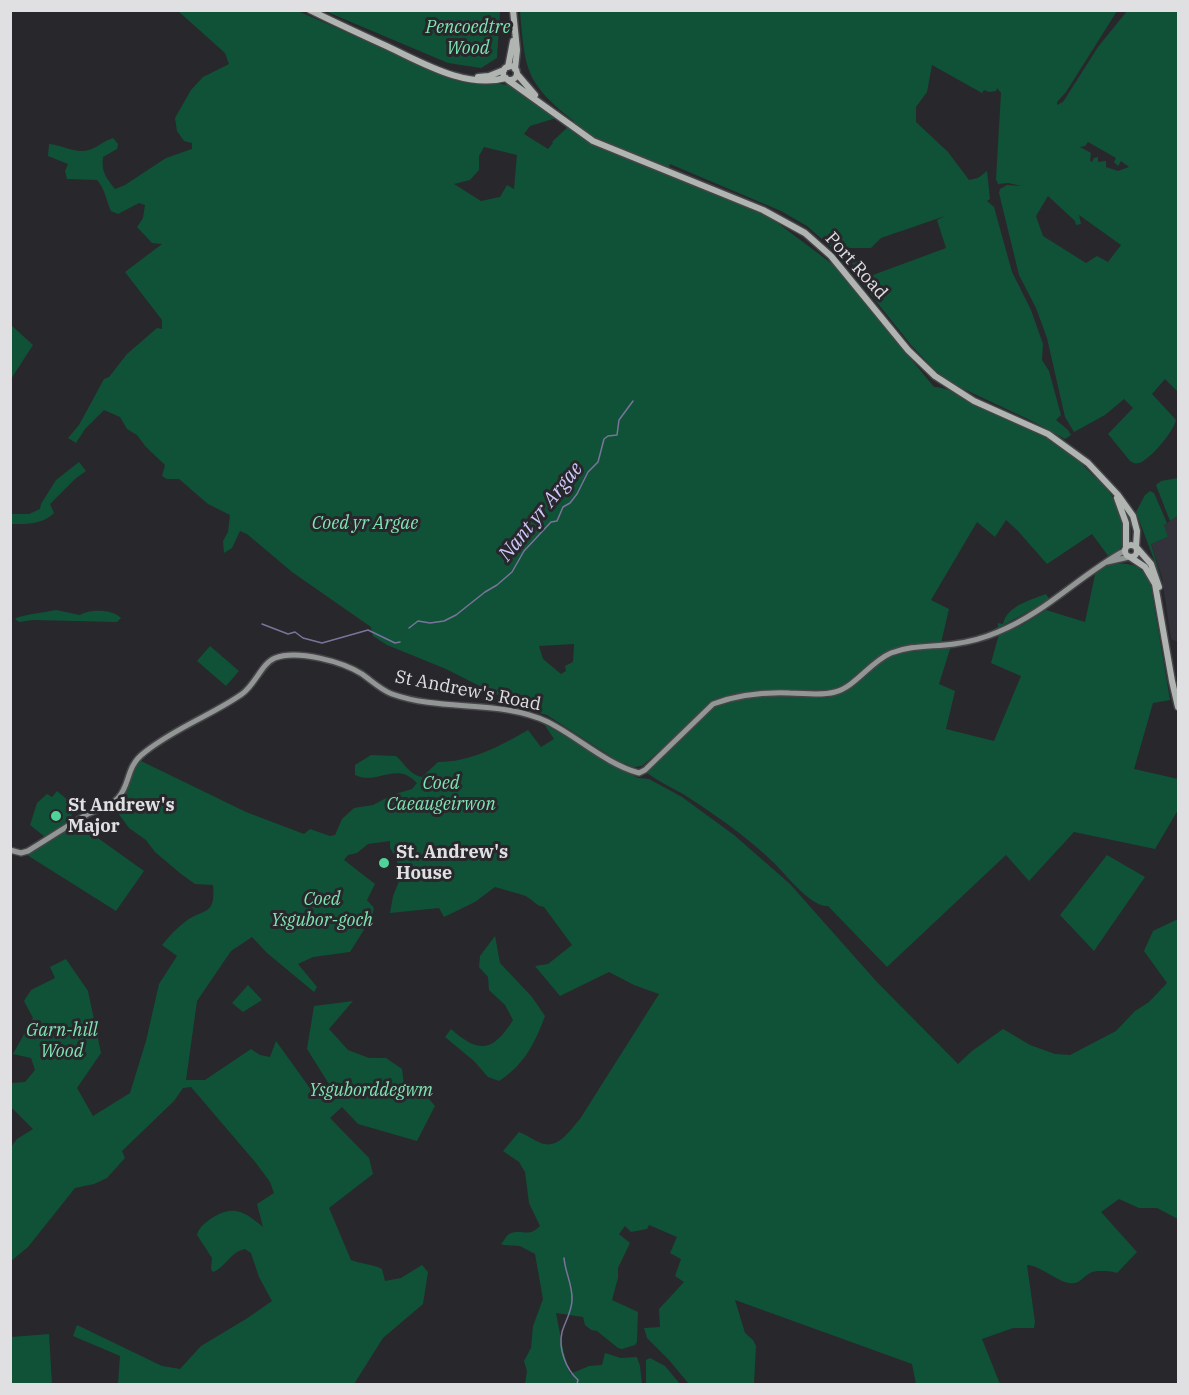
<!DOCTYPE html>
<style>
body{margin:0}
#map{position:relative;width:1189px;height:1395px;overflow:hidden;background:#28272c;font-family:"IBM Plex Serif",serif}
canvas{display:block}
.frame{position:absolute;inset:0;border:12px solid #e0e0e3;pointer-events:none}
</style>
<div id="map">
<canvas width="1189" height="1395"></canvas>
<div class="frame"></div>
</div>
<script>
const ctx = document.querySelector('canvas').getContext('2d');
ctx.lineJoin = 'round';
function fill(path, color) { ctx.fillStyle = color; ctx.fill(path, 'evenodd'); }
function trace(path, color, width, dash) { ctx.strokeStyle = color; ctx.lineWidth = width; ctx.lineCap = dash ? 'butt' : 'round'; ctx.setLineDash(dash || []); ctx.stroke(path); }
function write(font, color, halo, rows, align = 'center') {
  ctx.font = font + ' "IBM Plex Serif",serif'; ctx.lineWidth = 6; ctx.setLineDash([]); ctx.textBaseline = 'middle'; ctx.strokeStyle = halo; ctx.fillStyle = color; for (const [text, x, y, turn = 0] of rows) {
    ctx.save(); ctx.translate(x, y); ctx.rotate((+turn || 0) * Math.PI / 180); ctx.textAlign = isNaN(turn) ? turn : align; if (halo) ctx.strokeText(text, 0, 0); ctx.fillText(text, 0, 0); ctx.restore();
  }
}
const built = new Path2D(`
 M 1178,516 L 1178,642 L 1171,639 L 1162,577 L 1151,544 L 1168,537 L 1164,525 Z`);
const green = new Path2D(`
 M 178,11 L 298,11 L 453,79 L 509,85 L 519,89 L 556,118 L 530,126 L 524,134 L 548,149 L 553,143 L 552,142 L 574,121 C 525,83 525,69 520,11 L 1117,11 L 1066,92 L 1057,102 L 1057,105 L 1063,102 L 1098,47 L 1127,11 L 1178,11 L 1178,392 L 1165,379 L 1152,394 L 1176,420 C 1174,431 1150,460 1139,463 C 1134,464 1134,463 1130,461 L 1108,434 L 1133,408 L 1124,399 L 1105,415 L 1074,432 L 1065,417 L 1047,338 L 1036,308 L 1019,275 L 999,193 L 1000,189 L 1007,185 L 1022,186 L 1008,183 L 998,184 L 996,179 L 1001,93 L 997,88 L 996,91 L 989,92 L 984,90 L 982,93 L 932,65 L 927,92 L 916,107 L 916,122 L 948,152 L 969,180 L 978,178 L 987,171 L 990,199 L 987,201 L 994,207 L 1012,272 L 1031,310 L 1043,344 L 1042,360 L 1049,371 L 1061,415 L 1056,420 L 1068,430 L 1071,435 L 1065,439 L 1032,421 L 953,384 L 936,371 L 911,345 L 855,275 L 859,273 L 852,263 L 862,260 L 865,269 L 873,275 L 946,248 L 937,220 L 945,216 L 881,238 L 871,248 L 832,248 L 807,226 L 781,211 L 670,164 L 667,173 L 767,215 L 835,266 L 934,387 C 955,388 975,404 993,413 C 1017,425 1042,433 1064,448 C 1075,456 1084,467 1094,476 C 1112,491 1121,508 1124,532 C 1125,543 1120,553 1109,557 L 1092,534 L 1047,564 L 1017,530 L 1006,520 L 995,537 L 977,522 L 931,600 L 949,609 L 941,643 C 922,644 899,644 881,655 C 864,665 851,684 832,690 L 760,691 L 712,700 L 688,726 L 642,766 L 634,767 L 618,761 L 547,715 L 523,708 L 446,669 L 387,645 L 373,636 L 371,627 L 292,572 L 247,534 L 240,531 L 232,548 L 224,553 L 223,541 L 228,532 L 230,515 L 208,504 L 179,479 L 167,479 L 162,476 L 165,465 L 146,447 L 137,435 L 127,429 L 120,417 L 104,410 L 85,429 L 76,443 L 68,438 L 79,425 L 104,379 L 109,377 L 127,354 L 157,328 L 162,329 L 162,320 L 125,272 L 162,244 L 152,243 L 137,227 L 143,218 L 145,205 L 139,203 L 118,214 L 111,211 C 106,200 105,189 97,180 L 67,179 L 65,171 L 68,164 L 48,156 L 49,144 C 63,145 77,155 92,149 C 99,146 104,141 113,138 L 118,144 L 117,149 L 103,157 C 101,171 106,178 115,189 L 125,185 L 166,158 L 192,149 L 192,143 L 184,141 L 177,131 L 175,118 L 191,90 L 203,77 L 229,64 L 225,53 ZM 1088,142 L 1116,158 L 1114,162 L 1118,166 L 1121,161 L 1129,167 L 1118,171 L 1106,167 L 1106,161 L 1098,162 L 1098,157 L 1094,158 L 1092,162 L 1090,161 L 1091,153 L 1080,147 L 1085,146 ZM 484,147 L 517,155 L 514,189 L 507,185 L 500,197 L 481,201 L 454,184 L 470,180 L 479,170 L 479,156 ZM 1048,196 L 1075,221 L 1076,225 L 1081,224 L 1079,215 L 1121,245 L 1108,262 L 1097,256 L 1086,263 L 1043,236 L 1036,216 ZM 574,644 L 573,662 L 565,666 L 566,671 L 561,674 L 543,659 L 539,646 Z
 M 325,11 L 500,11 L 497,58 L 481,68 L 448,63 Z
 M 11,325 L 33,345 L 11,379 Z
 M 79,462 L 86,471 L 75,479 L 50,504 L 54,513 C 42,525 26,524 11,524 L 11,514 L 29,514 L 40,509 L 41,504 L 56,480 Z
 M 1178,478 L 1178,516 L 1170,521 L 1156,485 L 1161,481 Z
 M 1150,491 L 1154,493 L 1167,523 L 1164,525 L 1168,537 L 1151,544 L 1162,581 L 1136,512 L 1145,495 Z
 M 1115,563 C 1135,564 1139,565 1150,581 L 1170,700 L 1153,703 L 1134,769 L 1178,779 L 1178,810 L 1155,849 L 1074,832 L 1029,881 L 1006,855 L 887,967 L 828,906 C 811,908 784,872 772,861 C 745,835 714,814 683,794 C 671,787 658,781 647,773 L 648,770 L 712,707 L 718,704 L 766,696 L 836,695 L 884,658 L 904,651 L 951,646 L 939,684 L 955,691 L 946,729 L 994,741 L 1021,676 L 991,663 L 999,634 L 1022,625 L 1046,610 L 1085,622 L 1096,570 L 1104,565 Z
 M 1046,594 L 1049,599 L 1043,604 L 992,631 L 998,627 L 998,623 L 1003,624 C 1007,606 1030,600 1046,594 Z
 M 56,610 L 80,615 C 90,609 112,609 121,618 L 117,622 L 33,620 L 19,622 L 15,619 C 20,615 47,612 56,610 Z
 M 210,646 L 239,671 L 226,686 L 197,661 Z
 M 544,724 L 638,778 L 649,779 L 682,797 L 734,835 L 790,884 L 876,981 L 958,1064 L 972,1051 L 1003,1029 L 1030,1045 L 1055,1054 L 1070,1055 L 1116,1031 L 1135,1011 L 1149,1002 L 1167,983 L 1144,951 L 1153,931 L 1178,919 L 1178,1219 L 1157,1208 L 1139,1208 L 1119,1199 L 1101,1212 L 1137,1252 L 1117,1273 C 1111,1271 1095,1270 1090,1273 C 1083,1277 1079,1285 1069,1283 C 1057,1281 1037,1264 1027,1265 L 1035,1322 L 1034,1328 L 1013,1328 L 982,1339 L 1000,1384 L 916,1384 L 912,1364 L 735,1300 L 745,1333 L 753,1340 L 756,1346 L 754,1384 L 689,1384 L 669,1360 L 647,1338 L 644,1328 L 660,1327 L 659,1309 L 684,1282 L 675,1276 L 681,1259 L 670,1253 L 677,1237 L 649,1225 L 647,1229 L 631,1232 L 625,1226 L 619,1234 L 630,1243 L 618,1268 L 618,1278 L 612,1300 L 638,1312 L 637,1342 L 635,1345 L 622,1349 L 618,1348 L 597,1331 L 591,1330 L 585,1325 L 583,1317 L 556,1313 L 563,1349 L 570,1374 L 589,1366 L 602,1365 L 605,1353 L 621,1358 L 637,1357 L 640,1366 L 642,1384 L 525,1384 L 527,1371 L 524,1361 L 531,1348 L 533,1326 L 543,1299 L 535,1254 L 520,1246 L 504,1245 L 501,1244 C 505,1240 506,1235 511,1233 C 523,1229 528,1238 540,1226 L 529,1203 L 525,1172 L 519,1162 L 503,1151 L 519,1132 C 527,1135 533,1140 541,1143 C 558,1150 570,1130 580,1119 L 659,994 L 634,985 L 609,972 L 560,996 L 535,966 L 548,964 L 572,945 L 544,907 C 535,906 532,898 523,895 C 514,892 504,890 495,887 L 475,902 L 444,917 L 439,908 L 390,913 L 393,896 L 402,874 L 395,872 L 398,858 L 396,858 L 390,848 L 390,841 L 368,844 L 357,853 L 348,855 L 344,860 L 375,884 L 367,900 L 374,908 L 372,917 L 350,952 L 313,957 L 298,964 L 317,987 L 314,992 L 267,953 L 252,937 L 231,951 L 197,1001 L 186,1080 L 205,1080 L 251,1049 L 260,1055 L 270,1057 L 276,1041 L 317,1098 L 332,1089 L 307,1049 L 314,1006 L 353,1001 L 329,1029 L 348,1050 L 369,1058 L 386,1058 L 402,1069 L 404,1085 L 416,1084 L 435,1106 L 417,1141 L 358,1124 L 342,1107 L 330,1118 L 369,1158 L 373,1174 L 329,1208 L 351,1260 C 361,1264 372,1264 382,1269 L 385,1281 L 401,1278 L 422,1265 L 428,1272 L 423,1304 L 383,1338 L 354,1384 L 118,1384 L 120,1356 L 73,1336 L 77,1325 L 162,1366 L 180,1369 L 201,1346 L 246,1319 L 272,1301 L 259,1277 L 251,1253 L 245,1249 C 230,1252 226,1267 213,1272 L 211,1269 L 212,1258 L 197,1235 C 199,1227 205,1223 212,1218 C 234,1204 245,1212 263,1227 L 257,1204 L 274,1193 L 270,1182 L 256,1163 L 191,1087 L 183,1088 L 174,1101 L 122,1151 L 125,1158 L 107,1178 L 94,1184 L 75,1188 L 28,1247 L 11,1261 L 11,1147 L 17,1139 L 33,1129 L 11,1107 L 11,1083 L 25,1082 L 35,1070 L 31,1058 L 13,1054 L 33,1018 L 24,1001 L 31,990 L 55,978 L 50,967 L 66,959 L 88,991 L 101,1053 L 77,1088 L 93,1116 L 130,1093 L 146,1041 L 159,984 L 177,956 L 162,945 C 169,936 177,928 186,921 C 204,908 216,916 213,885 L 195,884 L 181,874 L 155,852 L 146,840 L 129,828 L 115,809 C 125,794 131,771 141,761 L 246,812 L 304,834 L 310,829 L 330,836 L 335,835 L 342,819 L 354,808 L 373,805 L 392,795 L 412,789 L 417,783 C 396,760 377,786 355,775 L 355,765 L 371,755 L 396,756 C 404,763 411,776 422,777 L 438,762 C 471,762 500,746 528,730 L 541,747 L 554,739 Z
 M 57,791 L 70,802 L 72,819 L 45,837 L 30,825 L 37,803 L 47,794 L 52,797 Z
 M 74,825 L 88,831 L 144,871 L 116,911 L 27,855 Z
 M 1107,855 L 1145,877 L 1094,951 L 1060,915 Z
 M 495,936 L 500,963 L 532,997 L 545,1016 C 535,1043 524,1065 499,1081 L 488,1077 L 474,1061 L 445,1037 L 451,1029 C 479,1054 493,1052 513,1020 L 505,1005 L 489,990 L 488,977 L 479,967 L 480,956 Z
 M 248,985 L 262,1000 L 243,1012 L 232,1003 Z
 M 49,1334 L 52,1384 L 11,1384 L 11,1337 Z
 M 650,1358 L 665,1366 L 680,1384 L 646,1384 L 646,1360 Z`);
const stream = new Path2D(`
 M 262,624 L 288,634 L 295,632 L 303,638 L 322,643 L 368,630 L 395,643 L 400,642
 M 409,628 L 418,621 L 430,623 L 444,621 L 456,615 L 485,592 L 497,585 L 512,572 L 524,551 L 551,522 L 557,521 L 563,507 L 570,503 L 577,494 L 588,472 L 598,462 L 604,439 L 608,436 L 617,435 L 619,420 L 633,401
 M 564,1258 C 565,1272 573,1286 572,1300 C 572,1311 565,1322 562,1332 C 558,1349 566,1369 578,1380 L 577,1384`);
const secondary = new Path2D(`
 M 1107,562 L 1129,557
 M 10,850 L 21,853 L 28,851 C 48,839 67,826 86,815 C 97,809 109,808 118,798 C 131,784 125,767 145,752 C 175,728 212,715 242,694 C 255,685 262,663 275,658 C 297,649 343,662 362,674 C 372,681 381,690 392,694 C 442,712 500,699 548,722 C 578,737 606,764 639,773 L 645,770 L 713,704 C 737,695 764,692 790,693 C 804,693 821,696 835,692 C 855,687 870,662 891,653 C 911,645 932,647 954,644 C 969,642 984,638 998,632 C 1045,613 1080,575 1124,551`);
const primary = new Path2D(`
 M 310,10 C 334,22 358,33 382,44 C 420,61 463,89 506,78
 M 513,10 L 517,50 L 515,69
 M503 73a7 7 0 1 1 14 0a7 7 0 1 1-14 0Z
 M 508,67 L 513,41
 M 517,74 L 535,95
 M 478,77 L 489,76 L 504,70
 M 508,80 L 593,141 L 763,210 L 805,233 L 831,256 L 908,350 L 935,376 L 974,401 L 1048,434 L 1088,463 L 1118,495 L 1133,516 L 1137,531 L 1136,547
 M 1117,498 L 1126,523 L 1126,546
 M1125 551a6 6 0 1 1 12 0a6 6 0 1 1-12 0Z
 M 1137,548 L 1151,564 L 1159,587
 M 1130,557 L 1145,567 L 1155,584 L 1172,681 L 1178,707`);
const markers = [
 [56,816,6,"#50d398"],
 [384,863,6,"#50d398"]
];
const parkNames = [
 ["Pencoedtre",468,28],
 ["Wood",468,49],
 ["Coed yr Argae",365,524],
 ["Coed",441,784],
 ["Caeaugeirwon",441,805],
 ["Coed",322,900],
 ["Ysgubor-goch",322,921],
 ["Garn-hill",62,1031],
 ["Wood",62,1052],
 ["Ysguborddegwm",371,1091]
];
const streetNames = [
 ["Port Road",856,266,48],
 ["St Andrew's Road",468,691,11]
];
const poiNames = [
 ["St Andrew's",68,806],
 ["Major",68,827],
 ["St. Andrew's",396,853],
 ["House",396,874]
];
const waterNames = [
 ["Nant yr Argae",541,512,-51]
];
fill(built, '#33323b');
fill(green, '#105237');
trace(stream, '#7a749b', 1.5);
trace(secondary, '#454549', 8);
trace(primary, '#454549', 9);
trace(secondary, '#929694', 5);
trace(primary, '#b0b5b2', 6);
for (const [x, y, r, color] of markers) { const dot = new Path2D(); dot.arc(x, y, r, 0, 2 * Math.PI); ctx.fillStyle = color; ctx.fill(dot); trace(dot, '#28272c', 2); }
write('italic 18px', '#7fe5b2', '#28272c', parkNames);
write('18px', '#e0e0e3', '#28272c', streetNames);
write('bold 18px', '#e0e0e3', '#28272c', poiNames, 'left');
write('italic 20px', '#d1cafe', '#28272c', waterNames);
</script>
